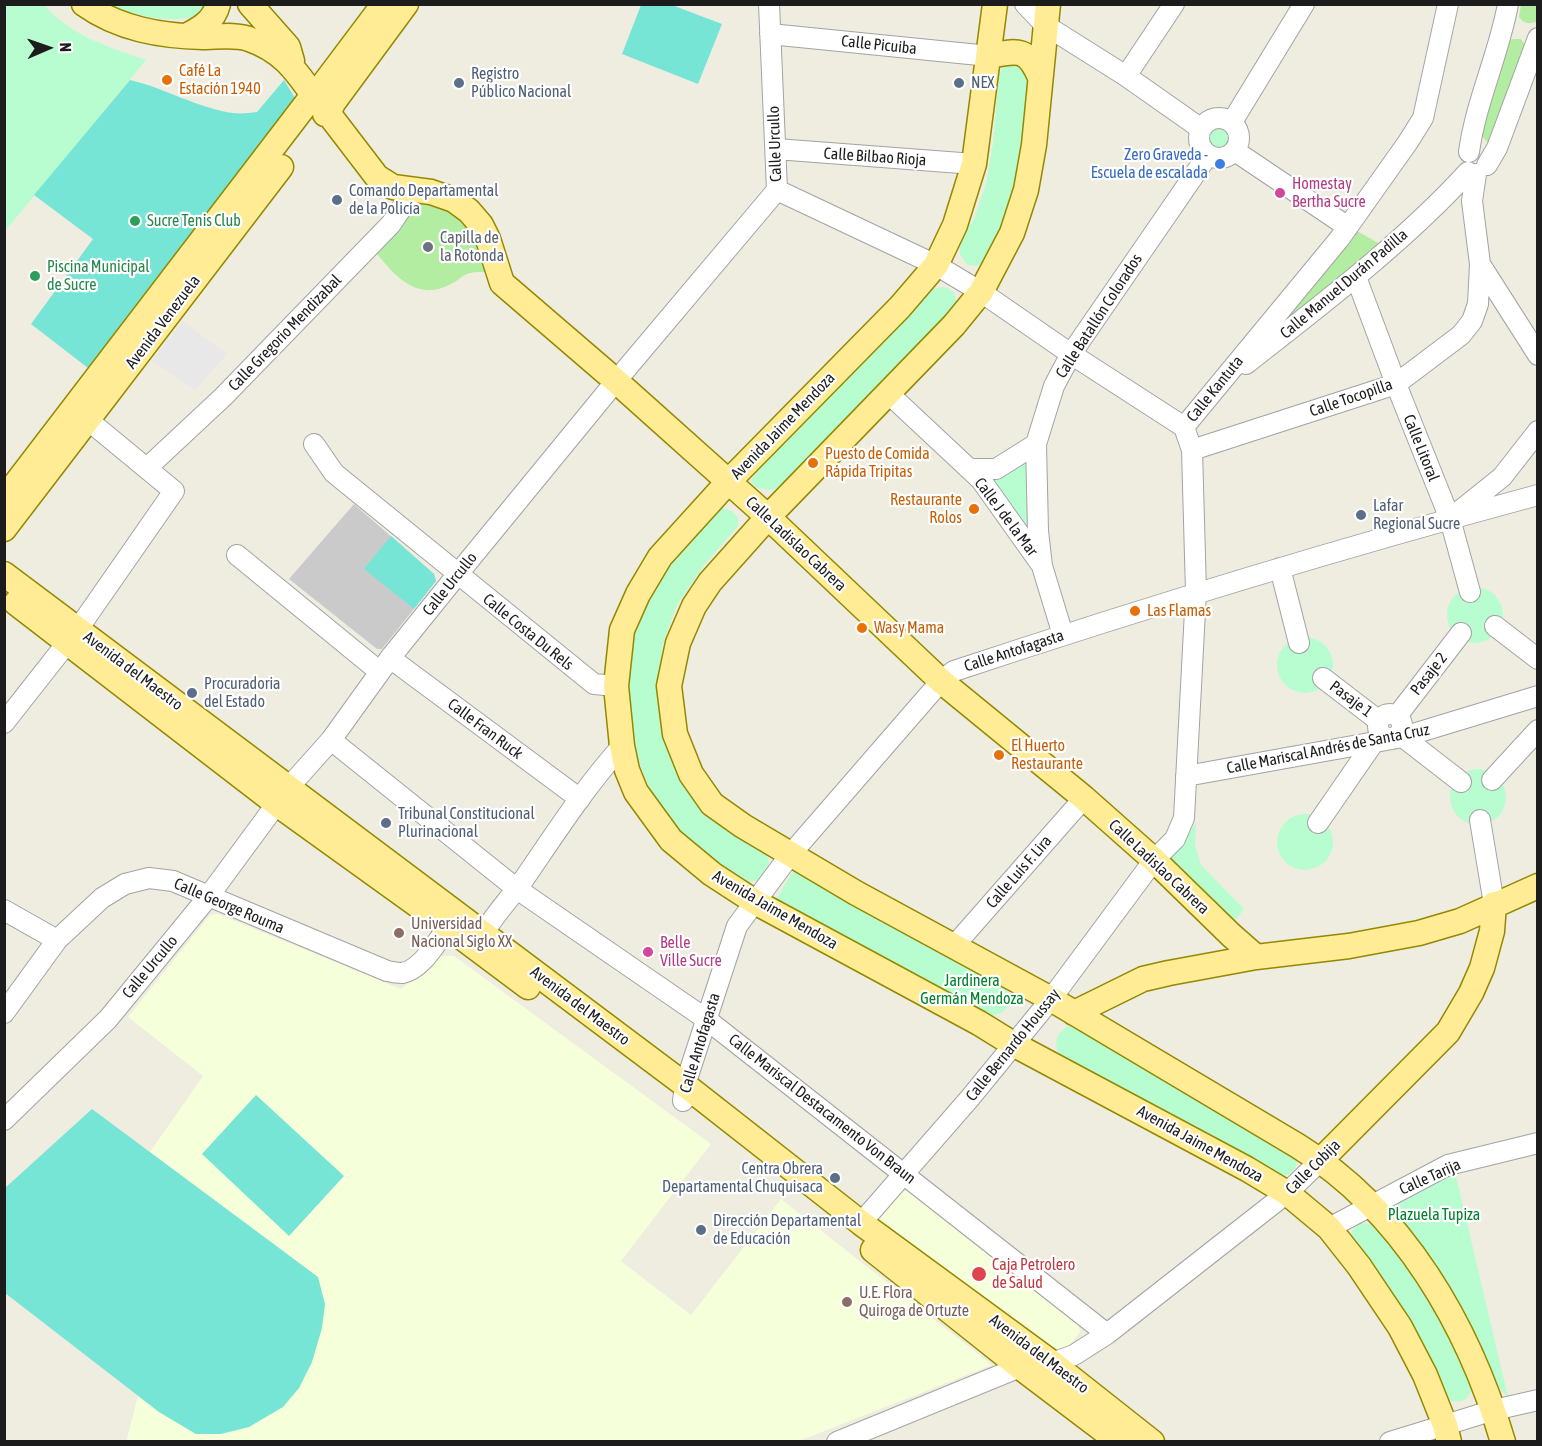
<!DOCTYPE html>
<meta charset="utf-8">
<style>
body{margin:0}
#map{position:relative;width:1542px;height:1446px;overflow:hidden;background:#eeede0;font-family:"Asap Condensed",sans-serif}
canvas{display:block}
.frame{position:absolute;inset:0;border:6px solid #1c1c1c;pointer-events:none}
.north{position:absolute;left:18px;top:18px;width:60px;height:60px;-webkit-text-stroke:4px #fff;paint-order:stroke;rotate:88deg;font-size:16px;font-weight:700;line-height:24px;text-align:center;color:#1c1c1c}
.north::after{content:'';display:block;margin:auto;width:21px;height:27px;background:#1c1c1c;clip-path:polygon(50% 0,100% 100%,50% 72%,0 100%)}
</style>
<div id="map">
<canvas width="1542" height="1446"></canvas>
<div class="frame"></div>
<div class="north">N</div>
</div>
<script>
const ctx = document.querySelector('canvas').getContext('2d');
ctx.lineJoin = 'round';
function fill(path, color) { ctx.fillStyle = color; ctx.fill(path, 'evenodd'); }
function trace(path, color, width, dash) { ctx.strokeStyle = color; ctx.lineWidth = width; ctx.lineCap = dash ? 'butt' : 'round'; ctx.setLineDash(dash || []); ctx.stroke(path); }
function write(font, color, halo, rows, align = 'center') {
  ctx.font = font + ' "Asap Condensed",sans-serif'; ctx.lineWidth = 4.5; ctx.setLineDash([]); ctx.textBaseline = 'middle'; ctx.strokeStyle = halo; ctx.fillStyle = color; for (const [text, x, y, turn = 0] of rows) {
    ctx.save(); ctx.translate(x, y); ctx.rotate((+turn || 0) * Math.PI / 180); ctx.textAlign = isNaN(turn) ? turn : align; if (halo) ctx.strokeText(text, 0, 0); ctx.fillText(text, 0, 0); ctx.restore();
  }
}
const education = new Path2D(`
 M 218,914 L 401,989 L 439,956 L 454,956 L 711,1144 L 621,1261 L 691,1315 L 781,1199 L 992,1365 L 799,1441 L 126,1442 L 138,1396 L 159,1412 L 196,1434 L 318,1277 L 150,1152 L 203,1076 L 128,1017 L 210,915 Z
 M 893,1191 L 908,1191 L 1078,1320 L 1080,1332 L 1063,1354 L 1051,1356 L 878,1228 L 876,1213 Z`);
const religious = new Path2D(`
 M 354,504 L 434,574 L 436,581 L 382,649 L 377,649 L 289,579 Z`);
const grass = new Path2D(`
 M 1521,5 L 1537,5 L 1536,22 C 1529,24 1524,24 1519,17 Z
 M 1514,39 L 1521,39 L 1527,48 L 1493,139 L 1487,142 L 1479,132 L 1509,40 Z
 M 421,202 C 468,204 473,235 490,272 C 481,272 470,271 463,276 C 459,279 455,282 451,284 C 418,302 396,277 377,254 L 395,232 L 410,207 Z
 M 1357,231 L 1380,244 L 1259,347 Z`);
const park = new Path2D(`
 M 5,5 L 44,5 C 71,36 109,47 146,60 L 5,231 Z
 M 113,5 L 207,5 L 197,17 C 167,22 140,18 113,5 Z
 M 1017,61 L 1033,72 L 1023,166 L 992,256 L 977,266 L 967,265 L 960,254 L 959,243 L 974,219 L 986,184 L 993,143 L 999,75 L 1005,63 Z
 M1207 136a12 12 0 1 1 24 0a12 12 0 1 1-24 0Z
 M 944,287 C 954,290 956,295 957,306 L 782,485 L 773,490 L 756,488 L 751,481 L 754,475 L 860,361 L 933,289 Z
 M 1027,461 L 1031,534 L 990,481 Z
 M 722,508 L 732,511 L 738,518 L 738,526 L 705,564 L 677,605 L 662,646 L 659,702 L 668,750 L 691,795 L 730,831 L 763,851 L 768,857 L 769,865 L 766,876 L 756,881 L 746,882 L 687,841 L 657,806 L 635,753 L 626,697 L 631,637 L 656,578 L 716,509 Z
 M1447 615a28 28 0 1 1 56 0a28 28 0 1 1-56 0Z
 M1277 665a28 28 0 1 1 56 0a28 28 0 1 1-56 0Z
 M1450 797a28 28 0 1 1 56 0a28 28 0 1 1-56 0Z
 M1277 842a28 28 0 1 1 56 0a28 28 0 1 1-56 0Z
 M 1196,823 L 1195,845 L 1201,865 L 1244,909 L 1233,923 L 1168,859 Z
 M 793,871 L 798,871 L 1006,987 C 1013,1013 1003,1014 980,1017 L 776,900 Z
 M 1072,1025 L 1296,1154 C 1300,1169 1291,1176 1277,1177 L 1211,1136 L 1059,1054 C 1052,1041 1059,1029 1072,1025 Z
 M 1455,1172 L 1508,1397 L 1495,1384 L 1468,1319 L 1443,1278 L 1398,1216 L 1396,1206 L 1405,1196 Z
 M 1361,1223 L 1376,1225 L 1422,1288 L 1452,1338 L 1472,1389 C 1466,1404 1457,1404 1444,1398 L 1350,1240 C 1351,1231 1353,1227 1361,1223 Z`);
const pitch = new Path2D(`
 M 641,5 L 672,5 L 722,24 L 698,84 L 622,54 Z
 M 130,80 C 165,88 197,108 233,113 C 241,114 249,113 257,112 L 284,80 L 295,98 L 286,113 L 88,368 L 31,324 L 93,239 L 34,195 Z
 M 391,536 L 434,574 L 436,581 L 414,609 L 364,569 Z
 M 256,1095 L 344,1176 L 289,1236 L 202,1154 Z
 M 92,1109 L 318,1277 L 325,1304 L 322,1328 L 312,1362 L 299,1388 L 283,1407 L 249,1427 L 221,1434 L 196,1434 L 159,1412 L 5,1293 L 5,1188 Z`);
const parking = new Path2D(`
 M 183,321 L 227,354 L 195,390 L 152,361 Z`);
const minor = new Path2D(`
 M 1025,4 L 1045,25 L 1126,76 L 1200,128
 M 770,34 L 989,56
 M 1126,76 L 1174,4
 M1199 138a20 20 0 1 1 40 0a20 20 0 1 1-40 0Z
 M 1232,122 L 1304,4
 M 776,149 L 974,164
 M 1235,151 L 1348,227
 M 1469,152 C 1476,101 1499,54 1508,4
 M 1487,165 L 1497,148 L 1538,38
 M 1476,174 L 1472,201 L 1480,264 L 1538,355
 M 777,190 L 936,265 L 981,292 L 1071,354 L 1184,427
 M 1356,277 L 1396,384 L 1450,519 L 1470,592
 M 1246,364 C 1322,304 1402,244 1468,172
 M 889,394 L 981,480 L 1040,563
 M 1184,427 L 1340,238 L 1408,142 L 1423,118 L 1448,4
 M 314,444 L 334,473 L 594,684 L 616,686
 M 1192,450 L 1396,384 L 1461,335 L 1472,321 L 1478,304 L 1480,264
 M 148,467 L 223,397 L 391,224 L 413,191
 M 969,469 L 996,469 L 1036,444
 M 1457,513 L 1502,477 L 1538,431
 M 237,555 L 380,672
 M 1280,568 L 1299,643
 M 1495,626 L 1538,659
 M 1063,635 L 1042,566 L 1038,531 L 1036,444 L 1054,386 L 1071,354 L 1208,155
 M 390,658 L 580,799
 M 1323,678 L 1379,721
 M1378 726a12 12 0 1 1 24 0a12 12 0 1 1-24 0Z
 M 1397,716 L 1461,633
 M 4,723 L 78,629 L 174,491 L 77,411
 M 1403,737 L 1461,782
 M 331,740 L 517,889 L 706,1019 L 1107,1334
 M 1186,776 L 1403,737 L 1538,696
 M 1492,780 L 1538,730
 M 1480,820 L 1494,904
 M 1318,823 L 1374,742
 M 4,910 L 57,940
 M 475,946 C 489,921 508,901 524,879 C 555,834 585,787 622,746
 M 954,946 L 1084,798
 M 4,1013 L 57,940 L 102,898 L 125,884 L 149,878 L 173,881 L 387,971 C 392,972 398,973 402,973 C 422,970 437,941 448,927
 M 683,1101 L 685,1085 L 737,926 L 790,855 L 941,681 L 954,671 C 1147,607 1341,548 1538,495
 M 4,1120 L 108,1019 L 208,897 L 289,787 L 331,740 L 390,658 L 457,575 L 616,381 L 777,190 L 769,4
 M 861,1223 L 970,1098 L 1051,999 L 1154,860 L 1175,839 L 1184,818 L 1196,592 L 1192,450 L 1184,427
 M 1329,1228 L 1448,1165 L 1538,1143
 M 837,1442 L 1020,1367 L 1052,1363 L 1074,1355 L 1107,1334 L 1287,1193 L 1321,1160
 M 1390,1442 L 1494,1410 L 1538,1400`);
const major = new Path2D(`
 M 84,4 C 119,29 161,36 203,37 C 217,37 236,34 249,39 C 281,50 295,69 313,95
 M 250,4 L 288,47 L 292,61
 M 995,4 L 974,164 L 955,225 L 936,265 L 900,307 L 728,482 L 660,557 L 638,594 L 622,630 L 616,686 L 622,746 L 627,770 L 636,792 L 671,840 L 712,874 L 755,902 L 979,1023 L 1013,1044 L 1247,1169 L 1287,1193 L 1329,1228 L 1359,1266 L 1400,1327 L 1425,1375 L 1445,1425 L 1449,1442
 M 1048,4 L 1034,145 L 1026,190 L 1012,233 L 981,292 L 954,325 L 768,517 L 710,582 L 694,606 L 678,643 L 669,686 L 675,734 L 691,774 L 712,804 L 743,826 L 856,893 L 1051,999 L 1298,1146 C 1403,1211 1469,1326 1503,1442
 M 186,36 C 200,29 214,21 218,4
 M 989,56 C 1019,50 1027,48 1040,77
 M 317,93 L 384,4
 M 328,113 L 377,177 L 393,187 L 431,192 L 454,200 L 469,211 L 481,225 L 488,239 L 502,283 L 616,381 L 768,517 L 941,681 L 1084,798 L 1154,860 L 1231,935 L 1256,957
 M 325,114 L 330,110 L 333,103 L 406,4
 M 4,499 L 313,95 L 324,92 L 330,97 L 333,103
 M 4,529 L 281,167
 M 4,574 L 685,1085 L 861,1223 L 1052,1363 L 1152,1442
 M 16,603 L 277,804 L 448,927 L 528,987
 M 1074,1013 L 1143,979 L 1169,973 L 1256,957 L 1349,946 L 1419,933 L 1460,921 L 1538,886
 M 1321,1160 L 1448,1032 L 1471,993 L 1482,968 L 1492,931 L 1494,904
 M 873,1250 L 1020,1367 L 1119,1442`);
const markers = [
 [167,80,6,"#e8710a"],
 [459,83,6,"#5c6f8a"],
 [959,83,6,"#5c6f8a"],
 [1220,164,6,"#3f7fe0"],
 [1280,193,6,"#d1479c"],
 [337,200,6,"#5c6f8a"],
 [135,221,6,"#2e9e5b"],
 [428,247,6,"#6b7280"],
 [35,276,6,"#2e9e5b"],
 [813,463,6,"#e8710a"],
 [974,509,6,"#e8710a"],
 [1361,515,6,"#5c6f8a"],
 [1135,611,6,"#e8710a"],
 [862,628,6,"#e8710a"],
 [192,693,6,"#5c6f8a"],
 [999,755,6,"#e8710a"],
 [386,823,6,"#5c6f8a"],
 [399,933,6,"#8d6e63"],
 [648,952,6,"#d1479c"],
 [835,1178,6,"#5c6f8a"],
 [701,1230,6,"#5c6f8a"],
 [979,1274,8,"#e0444e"],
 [847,1302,6,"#8d6e63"]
];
const streetNames = [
 ["Calle Picuiba",879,45,6],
 ["Calle Urcullo",775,144,-92],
 ["Calle Bilbao Rioja",875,157,4],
 ["Calle Manuel Durán Padilla",1344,284,-40],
 ["Calle Batallón Colorados",1099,316,-57],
 ["Avenida Venezuela",163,322,-53],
 ["Calle Gregorio Mendizabal",285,333,-46],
 ["Calle Kantuta",1215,389,-51],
 ["Calle Tocopilla",1351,398,-19],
 ["Avenida Jaime Mendoza",783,426,-46],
 ["Calle Litoral",1421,448,68],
 ["Calle J de la Mar",1006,517,53],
 ["Calle Ladislao Cabrera",796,544,43],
 ["Calle Urcullo",450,584,-51],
 ["Calle Costa Du Rels",528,632,39],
 ["Calle Antofagasta",1014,651,-18],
 ["Avenida del Maestro",133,671,37],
 ["Pasaje 2",1429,674,-52],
 ["Pasaje 1",1351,699,37],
 ["Calle Fran Ruck",485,729,37],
 ["Calle Mariscal Andrés de Santa Cruz",1328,749,-11],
 ["Calle Ladislao Cabrera",1159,867,43],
 ["Calle Luís F. Lira",1019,872,-49],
 ["Calle George Rouma",229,906,23],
 ["Avenida Jaime Mendoza",775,910,30],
 ["Calle Urcullo",150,967,-50],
 ["Avenida del Maestro",580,1006,37],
 ["Calle Antofagasta",700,1043,-73],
 ["Calle Bernardo Houssay",1013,1045,-51],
 ["Calle Mariscal Destacamento Von Braun",822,1109,38],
 ["Avenida Jaime Mendoza",1200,1144,29],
 ["Calle Cobija",1313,1167,-45],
 ["Calle Tarija",1430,1177,-24],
 ["Avenida del Maestro",1039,1354,37]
];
const foodNames = [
 ["Café La",179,71],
 ["Estación 1940",179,89],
 ["Puesto de Comida",825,454],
 ["Rápida Tripitas",825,472],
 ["Restaurante",962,500,"right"],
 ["Rolos",962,518,"right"],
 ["Las Flamas",1147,611],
 ["Wasy Mama",874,628],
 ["El Huerto",1011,746],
 ["Restaurante",1011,764]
];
const serviceNames = [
 ["Registro",471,74],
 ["Público Nacional",471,92],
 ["NEX",971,83],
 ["Comando Departamental",349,191],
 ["de la Policía",349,209],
 ["Lafar",1373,506],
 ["Regional Sucre",1373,524],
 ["Procuradoria",204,684],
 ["del Estado",204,702],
 ["Tribunal Constitucional",398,814],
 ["Plurinacional",398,832],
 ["Centra Obrera",823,1169,"right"],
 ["Departamental Chuquisaca",823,1187,"right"],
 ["Dirección Departamental",713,1221],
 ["de Educación",713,1239]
];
const shopNames = [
 ["Zero Graveda -",1208,155],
 ["Escuela de escalada",1208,173]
];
const hotelNames = [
 ["Homestay",1292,184],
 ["Bertha Sucre",1292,202],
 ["Belle",660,943],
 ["Ville Sucre",660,961]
];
const leisureNames = [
 ["Sucre Tenis Club",147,221],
 ["Piscina Municipal",47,267],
 ["de Sucre",47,285]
];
const worshipNames = [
 ["Capilla de",440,238],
 ["la Rotonda",440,256]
];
const educationNames = [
 ["Universidad",411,924],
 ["Nacional Siglo XX",411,942],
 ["U.E. Flora",859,1293],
 ["Quiroga de Ortuzte",859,1311]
];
const parkNames = [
 ["Jardinera",972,981],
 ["Germán Mendoza",972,999],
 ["Plazuela Tupiza",1434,1215]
];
const healthNames = [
 ["Caja Petrolero",992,1265],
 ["de Salud",992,1283]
];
fill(education, '#f5ffd9');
fill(religious, '#cacaca');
fill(grass, '#b3eda1');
fill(park, '#b8fdcf');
fill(pitch, '#77e5d6');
fill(parking, '#e8e8e8');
trace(minor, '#a3a3a3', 22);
trace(major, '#948800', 27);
trace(minor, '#fff', 20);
trace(major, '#ffec95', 24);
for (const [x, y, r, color] of markers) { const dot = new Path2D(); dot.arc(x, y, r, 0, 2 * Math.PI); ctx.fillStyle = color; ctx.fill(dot); trace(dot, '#fff', 2); }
write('16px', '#1c1c1c', '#fff', streetNames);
write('16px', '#c56008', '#fff', foodNames, 'left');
write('16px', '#4e5e75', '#fff', serviceNames, 'left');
write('16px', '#366cbe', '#fff', shopNames, 'right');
write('16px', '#b23c85', '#fff', hotelNames, 'left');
write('16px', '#27864d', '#fff', leisureNames, 'left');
write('16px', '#5b616d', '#fff', worshipNames, 'left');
write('16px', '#785e54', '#fff', educationNames, 'left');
write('16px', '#03812d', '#fff', parkNames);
write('16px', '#be3a42', '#fff', healthNames, 'left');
</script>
